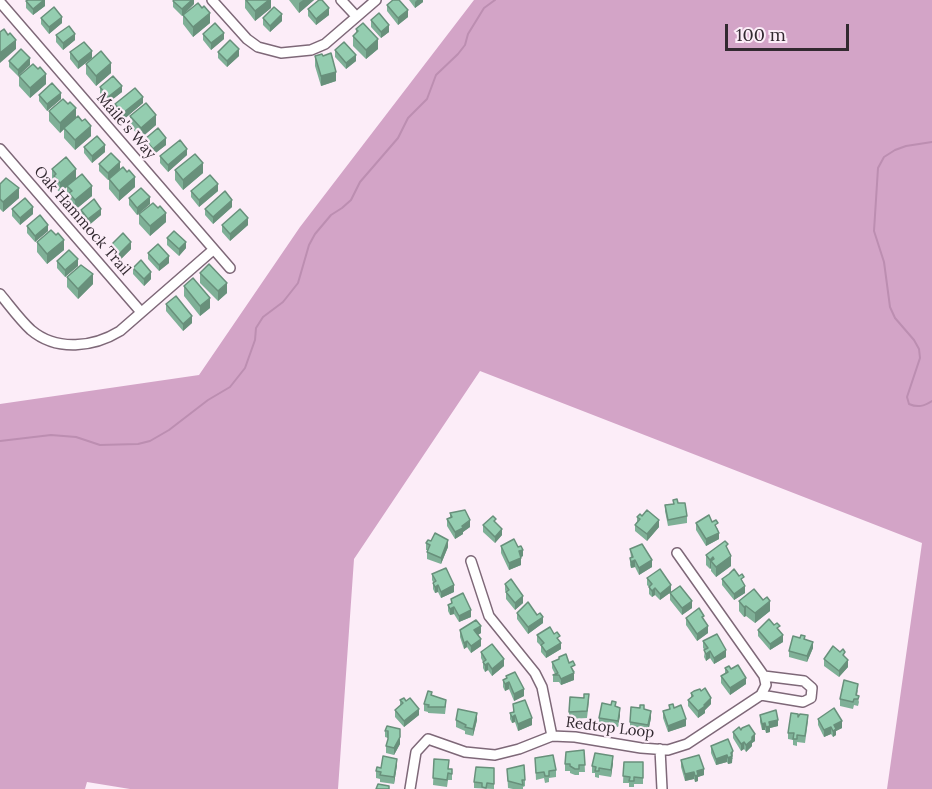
<!DOCTYPE html>
<style>
body{margin:0}
#map{position:relative;width:932px;height:789px;overflow:hidden;background:#fcedf8;font-family:Lora,serif}
canvas{display:block}
.scale{position:absolute;left:725px;top:24px;width:124px;height:27px;box-sizing:border-box;border:3px solid #322930;border-top:0;padding-left:8px;font-size:18px;line-height:21px;white-space:nowrap;color:#322930;-webkit-text-stroke:4px #fcedf8;paint-order:stroke}
</style>
<div id="map">
<canvas width="932" height="789"></canvas>
<div class="scale">100 m</div>
</div>
<script>
const ctx = document.querySelector('canvas').getContext('2d');
ctx.lineJoin = 'round';
function fill(path, color) { ctx.fillStyle = color; ctx.fill(path, 'evenodd'); }
function trace(path, color, width, dash) { ctx.strokeStyle = color; ctx.lineWidth = width; ctx.lineCap = dash ? 'butt' : 'round'; ctx.setLineDash(dash || []); ctx.stroke(path); }
function write(font, color, halo, rows, align = 'center') {
  ctx.font = font + ' Lora,serif'; ctx.lineWidth = 4.5; ctx.setLineDash([]); ctx.textBaseline = 'middle'; ctx.strokeStyle = halo; ctx.fillStyle = color; for (const [text, x, y, turn = 0] of rows) {
    ctx.save(); ctx.translate(x, y); ctx.rotate((+turn || 0) * Math.PI / 180); ctx.textAlign = isNaN(turn) ? turn : align; if (halo) ctx.strokeText(text, 0, 0); ctx.fillText(text, 0, 0); ctx.restore();
  }
}
const forest = new Path2D(`
 M 474,0 L 932,0 L 932,789 L 887,789 L 922,543 L 480,371 L 354,559 L 338,789 L 130,789 L 87,782 L 85,789 L 0,789 L 0,404 L 199,375 L 300,227 Z`);
const stream = new Path2D(`
 M 932,142 L 906,146 L 895,150 L 884,157 L 878,168 L 874,231 L 884,262 L 890,307 L 895,318 L 914,340 L 919,349 L 920,358 L 907,397 L 909,404 C 918,408 924,406 932,401
 M 0,441 L 51,435 L 76,437 L 100,445 L 138,444 L 150,441 L 169,430 L 208,400 L 230,387 L 245,368 L 255,340 L 256,328 L 263,317 L 283,302 L 298,283 L 309,245 L 315,234 L 331,215 L 342,208 L 351,200 L 360,182 L 398,138 L 408,118 L 427,99 L 436,75 L 458,54 L 465,45 L 468,34 L 484,8 L 495,0`);
const minor = new Path2D(`
 M 212,0 L 247,39 L 258,47 L 281,53 L 311,50 L 325,44 L 376,0
 M 341,0 L 356,16
 M 0,2 L 230,268
 M 0,149 L 141,312
 M 0,294 C 10,306 20,320 31,330 C 57,352 94,347 120,331 L 213,250
 M 471,561 L 489,616 L 535,673 L 542,687 L 552,736
 M 761,695 L 803,702 L 811,698 L 812,688 L 804,681 L 764,676
 M 660,749 L 662,789
 M 410,789 L 416,752 L 428,739 L 465,752 L 495,755 L 519,749 L 552,736 L 575,737 L 641,748 L 668,750 L 687,744 L 761,695 L 766,685 L 764,676 L 677,553`);
const wall = new Path2D(`
 M 45,0 L 45,6 L 33,15 L 26,8 L 26,1 Z
 M 194,0 L 194,4 L 186,12 L 210,23 L 193,37 L 183,24 L 183,15 L 182,16 L 173,7 L 173,1 Z
 M 245,0 L 271,0 L 271,8 L 255,21 L 245,8 Z
 M 289,0 L 314,0 L 299,13 Z
 M 409,0 L 423,0 L 423,2 L 415,8 Z
 M 387,5 L 408,17 L 398,25 L 387,11 Z
 M 308,9 L 329,15 L 316,25 L 308,16 Z
 M 41,18 L 62,23 L 49,34 L 41,24 Z
 M 263,18 L 282,21 L 270,32 L 263,25 Z
 M 371,20 L 389,32 L 381,38 L 371,27 Z
 M 356,29 L 378,49 L 366,59 L 353,46 L 353,36 L 356,33 Z
 M 203,34 L 224,39 L 211,50 L 203,40 Z
 M 56,35 L 75,40 L 63,50 L 56,42 Z
 M 335,50 L 356,61 L 346,69 L 335,57 Z
 M 70,52 L 92,58 L 78,69 L 70,59 Z
 M 218,52 L 239,56 L 227,67 L 218,58 Z
 M 315,56 L 336,81 L 321,86 L 315,66 Z
 M 9,61 L 30,65 L 18,76 L 9,67 Z
 M 86,64 L 111,73 L 96,86 L 86,74 Z
 M 38,69 L 46,84 L 30,98 L 19,86 L 19,76 Z
 M 100,87 L 122,92 L 108,103 L 100,94 Z
 M 39,95 L 61,99 L 47,111 L 39,101 Z
 M 143,103 L 123,120 L 115,111 L 115,104 Z
 M 49,111 L 76,118 L 91,136 L 75,150 L 64,138 L 64,129 L 60,133 L 49,121 Z
 M 130,116 L 156,125 L 141,138 L 130,126 Z
 M 145,139 L 166,145 L 153,155 L 145,145 Z
 M 84,147 L 105,152 L 92,163 L 84,153 Z
 M 187,155 L 168,172 L 160,163 L 160,156 Z
 M 99,164 L 120,169 L 111,178 L 127,172 L 135,187 L 119,201 L 109,189 L 109,179 L 108,180 L 99,171 Z
 M 52,169 L 76,178 L 92,196 L 75,210 L 69,203 L 69,198 L 67,196 L 67,187 L 60,193 L 54,186 L 54,181 L 52,178 Z
 M 175,170 L 203,173 L 183,190 L 175,180 Z
 M 0,184 L 19,198 L 3,212 L 0,209 Z
 M 191,191 L 218,191 L 199,207 L 191,197 Z
 M 129,198 L 150,204 L 137,215 L 129,205 Z
 M 232,207 L 213,224 L 205,215 L 205,209 Z
 M 158,208 L 166,222 L 150,236 L 139,224 L 139,214 Z
 M 12,209 L 33,214 L 20,225 L 12,216 Z
 M 81,210 L 101,215 L 88,226 L 81,217 Z
 M 222,225 L 248,225 L 230,241 L 222,232 Z
 M 27,226 L 48,231 L 35,242 L 27,233 Z
 M 167,238 L 186,248 L 179,256 L 167,245 Z
 M 37,242 L 64,250 L 47,264 L 37,252 Z
 M 111,245 L 131,249 L 119,261 L 111,252 Z
 M 148,253 L 169,263 L 159,271 L 148,259 Z
 M 57,261 L 78,266 L 65,277 L 57,268 Z
 M 133,268 L 151,279 L 144,286 L 133,274 Z
 M 200,273 L 227,293 L 218,301 L 200,283 Z
 M 67,277 L 93,284 L 78,299 L 67,287 Z
 M 184,286 L 210,308 L 200,316 L 184,296 Z
 M 166,304 L 192,323 L 183,331 L 166,311 Z
 M 678,503 L 687,516 L 687,523 L 668,526 L 665,511 L 665,505 Z
 M 450,513 L 470,527 L 463,532 L 463,534 L 455,539 L 447,526 L 447,519 L 450,517 Z
 M 637,517 L 659,527 L 647,541 L 635,531 L 635,525 L 637,522 Z
 M 712,522 L 718,529 L 719,539 L 706,546 L 696,530 L 696,523 Z
 M 496,523 L 502,535 L 495,543 L 483,532 L 483,525 Z
 M 426,543 L 448,547 L 441,564 L 427,559 L 427,550 L 426,550 Z
 M 501,546 L 518,547 L 523,556 L 521,557 L 521,565 L 509,570 L 501,553 Z
 M 630,549 L 652,567 L 639,575 L 635,567 L 631,568 L 630,565 L 630,558 L 631,558 Z
 M 728,550 L 731,566 L 716,577 L 711,571 L 711,568 L 710,569 L 706,565 L 706,555 Z
 M 432,574 L 454,592 L 441,598 L 438,592 L 435,593 L 433,589 L 433,582 L 432,580 Z
 M 647,578 L 671,592 L 660,600 L 655,595 L 652,597 L 649,594 L 649,587 L 647,585 Z
 M 722,579 L 744,584 L 745,593 L 734,600 L 722,585 Z
 M 505,584 L 523,603 L 515,610 L 506,599 L 506,593 L 505,590 Z
 M 670,593 L 692,608 L 682,615 L 670,600 Z
 M 451,599 L 471,617 L 459,622 L 454,614 L 450,615 L 448,611 L 448,605 L 451,604 Z
 M 739,601 L 770,611 L 755,623 L 746,616 L 744,617 L 739,611 Z
 M 517,613 L 537,615 L 543,623 L 528,634 L 517,619 Z
 M 686,618 L 708,633 L 697,641 L 686,625 Z
 M 460,630 L 481,633 L 478,635 L 481,646 L 471,653 L 467,647 L 464,649 L 460,637 Z
 M 758,630 L 783,642 L 770,650 L 758,636 Z
 M 537,635 L 560,642 L 561,649 L 546,658 L 541,652 L 541,646 L 537,642 Z
 M 805,640 L 813,648 L 807,662 L 789,657 L 789,651 Z
 M 703,641 L 726,657 L 714,664 L 710,658 L 706,661 L 704,657 L 705,650 L 703,648 Z
 M 481,652 L 504,666 L 492,676 L 488,670 L 485,672 L 483,668 L 483,662 L 481,658 Z
 M 559,657 L 569,663 L 575,672 L 574,672 L 574,680 L 561,685 L 559,682 L 553,682 L 553,675 L 555,674 L 552,668 L 552,662 L 559,659 Z
 M 845,657 L 848,667 L 839,677 L 824,666 L 824,659 Z
 M 725,668 L 731,669 L 746,684 L 730,695 L 721,683 L 721,676 L 725,674 Z
 M 506,676 L 524,696 L 514,701 L 509,689 L 505,691 L 503,687 L 503,680 L 506,679 Z
 M 858,690 L 857,695 L 859,702 L 858,706 L 854,705 L 853,709 L 840,706 L 840,699 Z
 M 701,691 L 711,704 L 705,710 L 705,713 L 698,718 L 688,706 L 688,700 L 691,698 L 691,693 Z
 M 432,695 L 446,706 L 445,714 L 428,713 L 428,712 L 424,711 L 424,704 Z
 M 400,700 L 406,701 L 419,715 L 404,727 L 395,717 L 395,710 L 400,706 Z
 M 589,701 L 587,718 L 569,719 L 569,712 Z
 M 513,704 L 532,725 L 518,731 L 515,722 L 512,723 L 510,719 L 510,713 L 513,712 Z
 M 669,705 L 686,726 L 668,732 L 663,718 L 663,711 L 669,709 Z
 M 616,706 L 620,715 L 618,727 L 599,724 L 599,718 Z
 M 644,709 L 651,718 L 648,732 L 630,729 L 630,722 Z
 M 760,715 L 778,726 L 770,728 L 770,732 L 766,733 L 765,730 L 762,730 L 760,722 Z
 M 798,716 L 808,721 L 805,743 L 797,742 L 797,746 L 793,745 L 793,740 L 788,739 L 788,733 Z
 M 818,719 L 842,728 L 836,731 L 836,735 L 833,737 L 831,734 L 824,737 L 818,725 Z
 M 456,720 L 477,720 L 473,736 L 465,734 L 465,731 L 456,727 Z
 M 741,730 L 755,741 L 752,743 L 752,746 L 746,752 L 744,749 L 741,751 L 733,738 L 733,732 Z
 M 385,731 L 400,735 L 400,744 L 394,755 L 386,753 L 386,746 L 388,740 L 388,738 L 385,737 Z
 M 711,746 L 733,758 L 732,759 L 732,763 L 728,764 L 727,762 L 716,765 L 711,753 Z
 M 584,750 L 585,772 L 579,772 L 579,775 L 575,775 L 570,773 L 570,771 L 565,771 L 565,764 Z
 M 535,758 L 556,770 L 556,777 L 549,778 L 549,782 L 545,783 L 544,778 L 536,780 Z
 M 434,759 L 449,769 L 452,769 L 452,780 L 448,780 L 447,787 L 433,785 Z
 M 681,760 L 704,775 L 698,777 L 698,781 L 695,782 L 694,779 L 685,781 L 681,767 Z
 M 624,762 L 643,762 L 643,784 L 634,784 L 634,787 L 629,787 L 629,783 L 623,783 Z
 M 613,763 L 611,777 L 599,775 L 599,778 L 595,777 L 595,773 L 592,773 L 592,766 Z
 M 397,765 L 394,784 L 380,782 L 380,779 L 376,778 L 376,771 L 381,768 Z
 M 494,768 L 494,789 L 474,788 L 474,782 Z
 M 507,769 L 525,780 L 525,786 L 523,787 L 523,789 L 513,789 L 508,788 Z`);
const shadedWall = new Path2D(`
 M 44,0 L 45,0 L 45,6 L 33,15 L 33,9 Z
 M 192,0 L 194,0 L 194,4 L 182,16 L 182,9 Z
 M 269,0 L 271,0 L 271,8 L 255,21 L 255,11 Z
 M 303,0 L 314,0 L 299,13 L 299,3 Z
 M 417,0 L 423,0 L 423,2 L 415,8 L 415,2 Z
 M 329,8 L 329,15 L 316,25 L 316,19 Z
 M 408,10 L 408,17 L 398,25 L 398,18 Z
 M 210,13 L 210,23 L 193,37 L 193,27 Z
 M 282,14 L 282,21 L 270,32 L 270,26 Z
 M 62,17 L 62,23 L 49,34 L 49,27 Z
 M 389,25 L 389,32 L 381,38 L 381,32 Z
 M 224,33 L 224,39 L 211,50 L 211,43 Z
 M 75,34 L 75,40 L 63,50 L 63,43 Z
 M 378,39 L 378,49 L 366,59 L 366,50 Z
 M 16,40 L 16,49 L 0,63 L 0,53 Z
 M 239,49 L 239,56 L 227,67 L 227,61 Z
 M 92,51 L 92,58 L 78,69 L 78,62 Z
 M 356,55 L 356,61 L 346,69 L 346,63 Z
 M 30,58 L 30,65 L 18,76 L 18,70 Z
 M 111,63 L 111,73 L 96,86 L 96,76 Z
 M 336,72 L 336,81 L 321,86 L 321,76 Z
 M 46,74 L 46,84 L 30,98 L 30,88 Z
 M 122,86 L 122,92 L 108,103 L 108,97 Z
 M 61,93 L 61,99 L 47,111 L 47,104 Z
 M 143,97 L 143,103 L 123,120 L 123,113 Z
 M 76,108 L 76,118 L 60,133 L 60,123 Z
 M 156,115 L 156,125 L 141,138 L 141,128 Z
 M 91,126 L 91,136 L 75,150 L 75,140 Z
 M 166,138 L 166,145 L 153,155 L 153,149 Z
 M 105,145 L 105,152 L 92,163 L 92,156 Z
 M 187,149 L 187,155 L 168,172 L 168,165 Z
 M 120,162 L 120,169 L 108,180 L 108,173 Z
 M 203,163 L 203,173 L 183,190 L 183,180 Z
 M 76,169 L 76,179 L 60,193 L 60,183 Z
 M 135,177 L 135,187 L 119,201 L 119,191 Z
 M 218,184 L 218,191 L 199,207 L 199,200 Z
 M 92,186 L 92,196 L 75,210 L 75,200 Z
 M 19,188 L 19,198 L 3,212 L 3,202 Z
 M 150,197 L 150,204 L 137,215 L 137,208 Z
 M 232,200 L 232,207 L 213,224 L 213,217 Z
 M 33,207 L 33,214 L 20,225 L 20,218 Z
 M 101,209 L 101,215 L 88,226 L 88,219 Z
 M 166,213 L 166,222 L 150,236 L 150,226 Z
 M 248,218 L 248,225 L 230,241 L 230,234 Z
 M 48,225 L 48,231 L 35,242 L 35,236 Z
 M 64,240 L 64,250 L 47,264 L 47,254 Z
 M 131,242 L 131,249 L 119,261 L 119,254 Z
 M 186,242 L 186,248 L 179,256 L 179,249 Z
 M 169,256 L 169,263 L 159,271 L 159,265 Z
 M 78,259 L 78,266 L 65,277 L 65,270 Z
 M 151,272 L 151,279 L 144,286 L 144,279 Z
 M 93,274 L 93,284 L 78,299 L 78,289 Z
 M 227,283 L 227,293 L 218,301 L 218,291 Z
 M 210,298 L 210,308 L 200,316 L 200,306 Z
 M 192,316 L 192,323 L 183,331 L 183,324 Z
 M 470,520 L 470,527 L 463,532 L 463,534 L 455,539 L 455,532 Z
 M 659,520 L 659,527 L 647,541 L 647,534 Z
 M 502,529 L 502,535 L 495,543 L 495,537 Z
 M 719,533 L 719,539 L 706,546 L 706,539 Z
 M 448,540 L 448,547 L 441,564 L 441,558 Z
 M 523,550 L 523,556 L 519,558 L 519,551 Z
 M 731,556 L 731,566 L 716,577 L 716,567 Z
 M 713,557 L 713,564 L 711,561 L 711,568 L 710,569 L 710,560 Z
 M 521,558 L 521,565 L 509,570 L 509,563 Z
 M 635,560 L 635,567 L 631,568 L 631,562 Z
 M 652,560 L 652,567 L 639,575 L 639,568 Z
 M 438,585 L 438,592 L 435,593 L 435,587 Z
 M 454,585 L 454,592 L 441,598 L 441,592 Z
 M 671,585 L 671,592 L 660,600 L 660,594 Z
 M 745,586 L 745,593 L 734,600 L 734,594 Z
 M 655,588 L 655,595 L 652,597 L 652,591 Z
 M 523,596 L 523,603 L 515,610 L 515,603 Z
 M 692,601 L 692,608 L 682,615 L 682,608 Z
 M 770,601 L 770,611 L 755,623 L 755,613 Z
 M 746,606 L 746,616 L 744,617 L 744,607 Z
 M 454,607 L 454,614 L 450,615 L 450,609 Z
 M 471,610 L 471,617 L 459,622 L 459,616 Z
 M 543,617 L 543,623 L 528,634 L 528,627 Z
 M 481,626 L 481,633 L 474,637 L 474,630 Z
 M 708,626 L 708,633 L 697,641 L 697,634 Z
 M 783,635 L 783,642 L 770,650 L 770,644 Z
 M 481,639 L 481,646 L 471,653 L 471,646 Z
 M 467,641 L 467,647 L 464,649 L 464,643 Z
 M 813,642 L 813,648 L 807,662 L 807,656 Z
 M 561,643 L 561,649 L 546,658 L 546,652 Z
 M 726,650 L 726,657 L 714,664 L 714,658 Z
 M 710,651 L 710,658 L 706,661 L 706,654 Z
 M 504,659 L 504,666 L 492,676 L 492,669 Z
 M 848,660 L 848,667 L 839,677 L 839,671 Z
 M 488,663 L 488,670 L 485,672 L 485,665 Z
 M 574,673 L 574,680 L 561,685 L 561,679 Z
 M 746,678 L 746,684 L 730,695 L 730,688 Z
 M 509,682 L 509,689 L 505,691 L 505,684 Z
 M 524,689 L 524,696 L 514,701 L 514,694 Z
 M 711,698 L 711,704 L 705,710 L 705,713 L 698,718 L 698,711 Z
 M 620,708 L 620,715 L 618,727 L 618,721 Z
 M 419,709 L 419,715 L 404,727 L 404,721 Z
 M 651,711 L 651,718 L 648,732 L 648,725 Z
 M 477,713 L 477,720 L 473,736 L 473,729 Z
 M 515,715 L 515,722 L 512,723 L 512,717 Z
 M 532,718 L 532,725 L 518,731 L 518,724 Z
 M 686,719 L 686,726 L 668,732 L 668,726 Z
 M 778,720 L 778,726 L 770,728 L 770,732 L 766,733 L 766,727 L 769,722 Z
 M 842,721 L 842,728 L 836,731 L 836,735 L 833,737 L 833,731 L 834,725 Z
 M 765,723 L 765,730 L 762,730 L 762,724 Z
 M 831,727 L 831,734 L 824,737 L 824,730 Z
 M 400,729 L 400,744 L 394,755 L 394,748 Z
 M 755,734 L 755,741 L 752,743 L 752,746 L 746,752 L 746,745 L 752,737 Z
 M 744,742 L 744,749 L 741,751 L 741,744 Z
 M 733,751 L 732,763 L 728,764 L 728,758 L 731,753 Z
 M 727,755 L 727,762 L 716,765 L 716,759 Z
 M 613,756 L 613,763 L 611,777 L 611,770 Z
 M 397,759 L 397,765 L 394,784 L 394,777 Z
 M 704,769 L 704,775 L 698,777 L 698,781 L 695,782 L 695,776 L 697,771 Z
 M 694,772 L 694,779 L 685,781 L 685,774 Z`);
const building = new Path2D(`
 M 28,0 L 44,0 L 33,9 L 26,1 Z
 M 174,0 L 192,0 L 182,9 L 173,1 Z
 M 246,0 L 269,0 L 255,11 Z
 M 319,0 L 322,0 L 329,8 L 316,19 L 308,9 Z
 M 393,0 L 399,0 L 408,10 L 398,18 L 387,5 Z
 M 198,3 L 202,8 L 204,6 L 210,13 L 193,27 L 183,15 Z
 M 54,7 L 62,17 L 49,27 L 41,18 Z
 M 274,7 L 282,14 L 270,26 L 263,18 Z
 M 379,13 L 389,25 L 381,32 L 371,20 Z
 M 215,23 L 224,33 L 211,43 L 203,34 Z
 M 363,23 L 378,39 L 366,50 L 353,36 L 358,31 L 356,29 Z
 M 69,26 L 75,34 L 63,43 L 56,35 Z
 M 4,29 L 8,35 L 10,33 L 16,40 L 0,53 L 0,32 Z
 M 230,40 L 239,49 L 227,61 L 218,52 Z
 M 84,42 L 92,51 L 78,62 L 70,52 Z
 M 344,42 L 356,55 L 346,63 L 335,50 Z
 M 21,49 L 30,58 L 18,70 L 9,61 Z
 M 101,51 L 111,63 L 96,76 L 86,64 Z
 M 331,53 L 336,72 L 321,76 L 315,56 L 322,54 L 323,56 Z
 M 33,64 L 38,69 L 40,67 L 46,74 L 30,88 L 19,76 Z
 M 113,76 L 122,86 L 108,97 L 100,87 Z
 M 52,83 L 61,93 L 47,104 L 39,95 Z
 M 135,88 L 143,97 L 123,113 L 115,104 Z
 M 63,99 L 68,104 L 70,102 L 76,108 L 60,123 L 49,111 Z
 M 146,103 L 156,115 L 141,128 L 130,116 Z
 M 78,116 L 82,121 L 85,119 L 91,126 L 75,140 L 64,128 Z
 M 158,128 L 166,138 L 153,149 L 145,139 Z
 M 97,136 L 105,145 L 92,156 L 84,147 Z
 M 180,140 L 187,149 L 168,165 L 160,156 Z
 M 111,153 L 120,162 L 108,173 L 99,164 Z
 M 195,154 L 203,163 L 183,180 L 175,170 Z
 M 66,157 L 76,169 L 60,183 L 54,176 L 56,174 L 52,169 Z
 M 123,167 L 127,172 L 129,170 L 135,177 L 119,191 L 109,179 Z
 M 82,174 L 92,186 L 75,200 L 69,193 L 72,191 L 67,186 Z
 M 210,175 L 218,184 L 199,200 L 191,191 Z
 M 6,178 L 19,188 L 3,202 L 0,199 L 0,184 Z
 M 141,188 L 150,197 L 137,208 L 129,198 Z
 M 225,191 L 232,200 L 213,217 L 205,209 Z
 M 25,198 L 33,207 L 20,218 L 12,209 Z
 M 94,199 L 101,209 L 88,219 L 81,210 Z
 M 153,203 L 158,208 L 160,206 L 166,213 L 150,226 L 139,214 Z
 M 240,209 L 248,218 L 230,234 L 222,225 Z
 M 40,215 L 48,225 L 35,236 L 27,226 Z
 M 51,230 L 56,235 L 58,233 L 64,240 L 47,254 L 37,242 Z
 M 174,231 L 186,242 L 179,249 L 167,238 Z
 M 123,233 L 131,242 L 119,254 L 111,245 Z
 M 158,244 L 169,256 L 159,265 L 148,253 Z
 M 69,250 L 78,259 L 65,270 L 57,261 Z
 M 141,260 L 151,272 L 144,279 L 133,268 Z
 M 209,264 L 227,283 L 218,291 L 200,273 Z
 M 81,265 L 93,274 L 78,289 L 67,277 Z
 M 193,278 L 210,298 L 200,306 L 184,286 Z
 M 176,296 L 192,316 L 183,324 L 166,304 Z
 M 677,499 L 678,503 L 685,503 L 687,516 L 668,520 L 665,505 L 674,504 L 673,500 Z
 M 465,510 L 470,520 L 462,526 L 463,528 L 455,532 L 447,519 L 452,517 L 450,513 Z
 M 647,510 L 659,520 L 647,534 L 635,525 L 640,519 L 637,517 L 640,514 L 642,516 Z
 M 709,515 L 712,522 L 716,520 L 718,523 L 715,525 L 719,533 L 706,539 L 696,523 Z
 M 493,516 L 496,519 L 494,521 L 502,529 L 495,537 L 483,525 Z
 M 435,533 L 448,540 L 441,558 L 427,552 L 430,545 L 426,543 L 428,540 L 431,541 Z
 M 514,539 L 518,547 L 521,546 L 523,550 L 519,551 L 521,558 L 509,563 L 501,546 Z
 M 725,541 L 728,544 L 726,546 L 731,556 L 716,567 L 711,561 L 714,559 L 713,557 L 710,560 L 706,555 Z
 M 642,544 L 652,560 L 639,568 L 635,560 L 631,562 L 630,558 L 633,557 L 630,549 Z
 M 446,568 L 454,585 L 441,592 L 438,585 L 435,587 L 433,583 L 436,581 L 432,574 Z
 M 660,569 L 671,585 L 660,594 L 655,588 L 652,591 L 649,587 L 652,584 L 647,578 Z
 M 734,569 L 739,576 L 742,574 L 744,577 L 741,579 L 745,586 L 734,594 L 722,579 L 729,574 Z
 M 511,579 L 523,596 L 515,603 L 506,592 L 509,590 L 505,584 Z
 M 680,586 L 692,601 L 682,608 L 670,593 Z
 M 754,589 L 763,600 L 767,597 L 770,601 L 755,613 L 746,606 L 744,607 L 739,601 Z
 M 463,593 L 471,610 L 459,616 L 454,607 L 450,609 L 448,605 L 452,603 L 451,599 Z
 M 528,602 L 537,615 L 540,613 L 543,617 L 528,627 L 517,613 Z
 M 699,608 L 704,616 L 702,617 L 708,626 L 697,634 L 686,618 Z
 M 769,619 L 774,625 L 777,623 L 780,626 L 777,628 L 783,635 L 770,644 L 758,630 Z
 M 476,620 L 481,626 L 474,630 L 481,639 L 471,646 L 467,641 L 464,643 L 460,630 Z
 M 550,627 L 554,634 L 557,632 L 560,636 L 557,638 L 561,643 L 546,652 L 541,645 L 544,643 L 537,635 Z
 M 717,634 L 726,650 L 714,658 L 710,651 L 706,654 L 704,650 L 708,648 L 703,641 Z
 M 801,635 L 805,636 L 804,639 L 813,642 L 807,656 L 789,651 L 793,636 L 800,638 Z
 M 492,644 L 504,659 L 492,669 L 488,663 L 485,665 L 483,662 L 486,660 L 481,652 Z
 M 833,646 L 840,652 L 843,649 L 845,652 L 843,655 L 848,660 L 839,671 L 824,659 Z
 M 566,654 L 569,663 L 573,661 L 575,665 L 571,667 L 574,673 L 561,679 L 559,675 L 553,675 L 558,673 L 552,662 L 559,659 L 559,657 Z
 M 738,665 L 746,678 L 730,688 L 721,676 L 728,672 L 725,668 L 729,666 L 731,669 Z
 M 515,672 L 524,689 L 514,694 L 509,682 L 505,684 L 503,680 L 507,678 L 506,676 Z
 M 844,680 L 858,684 L 856,695 L 859,696 L 858,699 L 854,699 L 853,702 L 840,699 Z
 M 705,688 L 711,698 L 704,705 L 705,706 L 698,711 L 688,700 L 693,696 L 691,693 L 694,691 L 700,689 L 701,691 Z
 M 428,691 L 432,692 L 431,695 L 446,700 L 445,707 L 428,707 L 429,705 L 424,704 Z
 M 584,694 L 589,694 L 587,711 L 569,712 L 570,697 L 584,698 Z
 M 404,698 L 406,701 L 410,698 L 419,709 L 404,721 L 395,710 L 403,703 L 400,700 Z
 M 525,700 L 532,718 L 518,724 L 515,715 L 512,717 L 510,713 L 514,712 L 513,704 Z
 M 612,701 L 616,702 L 615,706 L 620,708 L 618,721 L 599,718 L 602,703 L 611,705 Z
 M 673,704 L 674,708 L 681,705 L 686,719 L 668,726 L 663,711 L 670,709 L 669,705 Z
 M 640,705 L 644,705 L 644,709 L 651,711 L 648,725 L 630,722 L 631,707 L 640,708 Z
 M 834,708 L 842,721 L 834,725 L 836,729 L 833,731 L 831,727 L 824,730 L 818,719 Z
 M 458,709 L 477,713 L 473,729 L 465,727 L 466,725 L 456,720 Z
 M 776,710 L 778,720 L 769,722 L 770,726 L 766,727 L 765,723 L 762,724 L 760,715 Z
 M 791,713 L 798,714 L 798,717 L 800,714 L 808,715 L 805,736 L 797,735 L 797,739 L 793,739 L 794,733 L 788,733 Z
 M 749,725 L 755,734 L 752,737 L 752,740 L 746,745 L 744,742 L 741,744 L 733,732 L 739,727 L 741,730 L 742,728 Z
 M 387,726 L 400,729 L 400,737 L 394,748 L 386,746 L 388,739 L 388,731 L 385,731 Z
 M 728,739 L 733,751 L 731,753 L 732,756 L 728,758 L 727,755 L 716,759 L 711,746 Z
 M 584,750 L 585,765 L 579,765 L 579,769 L 575,769 L 570,766 L 570,764 L 565,764 L 566,752 Z
 M 595,753 L 613,756 L 611,770 L 599,768 L 599,771 L 595,771 L 596,767 L 592,766 Z
 M 553,755 L 556,770 L 549,771 L 549,776 L 545,776 L 544,772 L 536,773 L 535,758 Z
 M 699,755 L 704,769 L 697,771 L 698,775 L 695,776 L 694,772 L 685,774 L 681,760 Z
 M 383,756 L 397,759 L 394,777 L 380,775 L 381,772 L 376,771 L 377,767 L 381,768 Z
 M 434,759 L 449,760 L 448,769 L 452,769 L 452,774 L 448,773 L 447,780 L 433,778 Z
 M 624,762 L 643,762 L 643,778 L 634,777 L 634,781 L 629,781 L 630,777 L 623,776 Z
 M 524,765 L 525,780 L 522,780 L 523,785 L 508,781 L 507,769 Z
 M 476,767 L 494,768 L 494,784 L 487,783 L 486,788 L 482,787 L 482,783 L 474,782 Z
 M 378,784 L 389,786 L 389,789 L 376,789 Z`);
const streetNames = [
 ["Maile's Way",126,126,49],
 ["Oak Hammock Trail",82,221,49],
 ["Redtop Loop",610,728,7]
];
fill(forest, '#d3a4c7');
trace(stream, '#bc8eb1', 2);
trace(minor, '#7e6878', 12);
trace(minor, '#fff', 9);
fill(wall, '#7fb097');
fill(shadedWall, '#68907b');
fill(building, '#94cdb0');
trace(building, '#68907b', 1.5);
write('15px', '#322930', '#fcedf8', streetNames);
</script>
